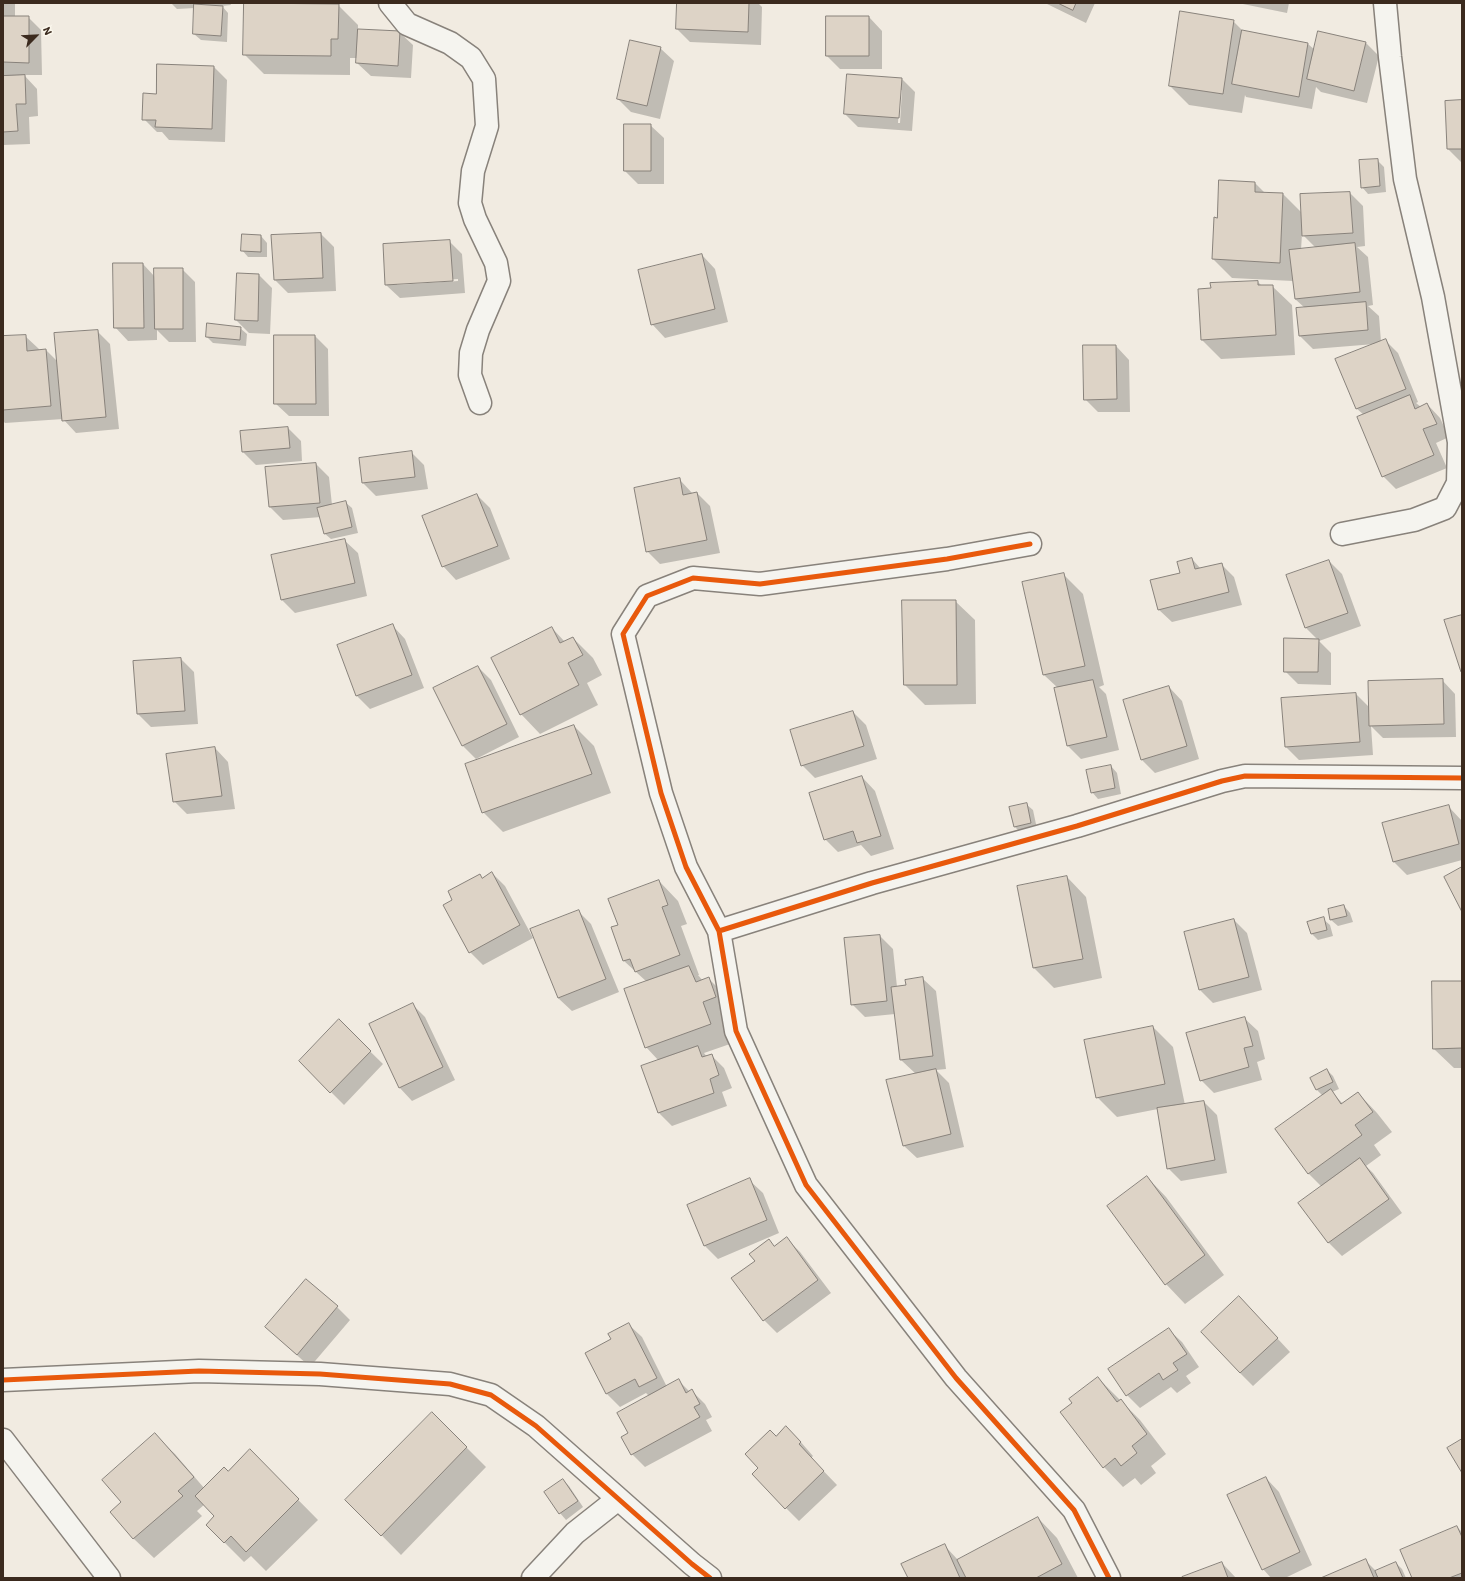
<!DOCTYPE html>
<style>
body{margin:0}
#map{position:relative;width:1465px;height:1581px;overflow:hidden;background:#f1ebe1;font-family:Itim,sans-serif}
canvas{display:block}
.frame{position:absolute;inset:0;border:4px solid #3b2a1e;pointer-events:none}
.north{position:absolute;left:16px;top:16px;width:40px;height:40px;-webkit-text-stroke:3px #fbf7ec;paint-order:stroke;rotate:66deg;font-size:11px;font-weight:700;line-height:16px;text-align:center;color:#3b2a1e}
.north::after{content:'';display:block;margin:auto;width:14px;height:18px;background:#3b2a1e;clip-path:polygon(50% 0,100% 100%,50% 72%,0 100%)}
</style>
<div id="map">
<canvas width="1465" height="1581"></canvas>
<div class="frame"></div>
<div class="north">N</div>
</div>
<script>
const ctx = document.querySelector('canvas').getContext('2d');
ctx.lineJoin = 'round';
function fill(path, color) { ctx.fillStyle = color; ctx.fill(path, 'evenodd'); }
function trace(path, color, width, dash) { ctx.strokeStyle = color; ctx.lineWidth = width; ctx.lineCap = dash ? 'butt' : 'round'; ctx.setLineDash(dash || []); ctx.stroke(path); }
const shadow = new Path2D(`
 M 3,3 L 15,3 L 15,17 L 28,17 L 41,30 L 42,75 L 24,75 L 37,89 L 38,116 L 29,117 L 30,144 L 3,145 Z
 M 171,3 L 230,3 L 231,5 L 222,6 L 228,13 L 227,42 L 201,40 L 194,34 L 195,8 L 177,9 Z
 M 245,3 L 338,5 L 358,25 L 358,30 L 399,32 L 413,45 L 411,78 L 371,76 L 357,63 L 358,58 L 350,58 L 350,75 L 264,74 L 244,54 Z
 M 678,3 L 758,3 L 762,7 L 761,45 L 690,42 L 677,29 Z
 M 1045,3 L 1095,3 L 1086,23 Z
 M 1238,3 L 1289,3 L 1287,13 Z
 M 869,17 L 882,31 L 882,69 L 840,69 L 827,56 Z
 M 1233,21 L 1244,32 L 1308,44 L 1315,50 L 1366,43 L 1379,56 L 1367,103 L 1321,92 L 1316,87 L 1312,109 L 1246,97 L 1245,95 L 1242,113 L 1189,105 L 1170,86 Z
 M 660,48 L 674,61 L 660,119 L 631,112 L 618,99 Z
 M 214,67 L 227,80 L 225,142 L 169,140 L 162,132 L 157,132 L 144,119 L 157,95 Z
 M 902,79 L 915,92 L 912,131 L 858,127 L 845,114 ZM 900,90 L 902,90 L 900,123 L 898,123 Z
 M 1462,101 L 1462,163 L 1448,149 Z
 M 650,125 L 664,138 L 664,184 L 638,184 L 625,171 Z
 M 1377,160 L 1384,167 L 1386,192 L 1368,194 L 1362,187 Z
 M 1255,183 L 1265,193 L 1283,194 L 1302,213 L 1350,193 L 1363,206 L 1365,246 L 1357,247 L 1368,257 L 1373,305 L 1368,306 L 1379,316 L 1381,342 L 1385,340 L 1398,353 L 1418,402 L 1416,403 L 1421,407 L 1427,404 L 1440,418 L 1449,437 L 1436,443 L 1447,468 L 1396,489 L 1383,476 L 1364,415 L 1356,408 L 1375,344 L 1313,349 L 1300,336 L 1297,309 L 1305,308 L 1295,299 L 1293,281 L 1232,278 L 1213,259 L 1218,219 ZM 1302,234 L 1316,248 L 1301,250 Z
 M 321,234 L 334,247 L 336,291 L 288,293 L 275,280 Z
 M 261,236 L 267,243 L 267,257 L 248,257 L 242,250 Z
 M 449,241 L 462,254 L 465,293 L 400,298 L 386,285 ZM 458,279 L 458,281 L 397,285 L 397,283 Z
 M 702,255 L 715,269 L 728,322 L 665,338 L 652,324 Z
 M 143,264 L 155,277 L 182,269 L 195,282 L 196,342 L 169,342 L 157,330 L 157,340 L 128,341 L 115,327 Z
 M 238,274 L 259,275 L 272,288 L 270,334 L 249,333 L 236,320 Z
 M 1258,282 L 1262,286 L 1272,286 L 1292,305 L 1295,355 L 1221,359 L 1202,340 Z
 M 240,328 L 247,334 L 246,346 L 213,343 L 207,337 Z
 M 97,331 L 110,344 L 119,429 L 76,433 L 63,419 L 5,423 L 3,421 L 3,354 L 25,336 L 39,349 L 39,351 L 46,350 L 58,362 Z
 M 315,336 L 328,349 L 329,416 L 289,416 L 275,403 Z
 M 1116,346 L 1129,360 L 1130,412 L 1098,412 L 1085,399 Z
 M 288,428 L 301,441 L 302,461 L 256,465 L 243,452 Z
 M 411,452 L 424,465 L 428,489 L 376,496 L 363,483 L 360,459 Z
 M 316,464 L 329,477 L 332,505 L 345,502 L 352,508 L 358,533 L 331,539 L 324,533 L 321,517 L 283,520 L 270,507 Z
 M 680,480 L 693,494 L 697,493 L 710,506 L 720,553 L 660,564 L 647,551 Z
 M 477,495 L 490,508 L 510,559 L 456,580 L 443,566 Z
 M 344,540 L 358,553 L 367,596 L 295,613 L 282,600 L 272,556 Z
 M 1192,559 L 1201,569 L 1221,564 L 1234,577 L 1242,605 L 1172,622 L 1158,609 L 1181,574 Z
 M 1329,561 L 1342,574 L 1361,626 L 1319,641 L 1331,653 L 1331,685 L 1298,684 L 1285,671 L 1318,640 L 1306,628 L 1287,576 Z
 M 1063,574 L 1083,594 L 1104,685 L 1099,687 L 1106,694 L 1119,750 L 1081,759 L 1068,746 L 1058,688 L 1044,675 Z
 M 955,601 L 975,620 L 976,704 L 925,705 L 905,685 Z
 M 392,625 L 405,639 L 424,688 L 370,709 L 357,696 Z
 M 552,628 L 565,642 L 573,638 L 593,658 L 602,675 L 587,683 L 598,705 L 540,734 L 521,714 Z
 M 181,659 L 194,672 L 198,724 L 151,727 L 138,714 Z
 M 478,667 L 491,680 L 519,737 L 476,759 L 463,746 Z
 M 1442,680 L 1455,694 L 1456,737 L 1383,738 L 1371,726 L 1373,755 L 1299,760 L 1286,747 L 1282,699 L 1356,694 L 1370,708 Z
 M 1169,687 L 1182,701 L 1199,759 L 1155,773 L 1142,760 Z
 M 853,712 L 866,725 L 877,759 L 815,778 L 802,765 Z
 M 574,726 L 594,746 L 611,793 L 503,832 L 483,812 Z
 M 215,748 L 228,762 L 235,809 L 187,814 L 174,801 Z
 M 1111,766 L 1117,773 L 1121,794 L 1098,799 L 1092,792 Z
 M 862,777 L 875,791 L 894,849 L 871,856 L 861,845 L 838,852 L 825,839 Z
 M 1026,804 L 1033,810 L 1037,829 L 1021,833 L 1015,827 Z
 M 1448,806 L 1462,821 L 1462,860 L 1407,875 L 1394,862 L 1383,823 Z
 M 492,873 L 505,886 L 533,938 L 483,965 L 470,952 L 453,900 L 482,879 Z
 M 1067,877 L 1086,897 L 1102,978 L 1054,988 L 1034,968 L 1018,887 Z
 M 659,881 L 678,901 L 687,924 L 681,926 L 699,975 L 698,975 L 703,981 L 709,979 L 728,998 L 735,1017 L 722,1022 L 730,1044 L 704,1053 L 707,1057 L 711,1055 L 724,1068 L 732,1088 L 722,1092 L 727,1106 L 672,1126 L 659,1113 L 642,1067 L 659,1061 L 646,1047 L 647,982 L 624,961 L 619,925 Z
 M 1344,906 L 1350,913 L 1353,922 L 1338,926 L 1331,920 L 1329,910 Z
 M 578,911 L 591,924 L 619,992 L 572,1011 L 558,998 Z
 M 1323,919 L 1330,925 L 1333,936 L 1318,940 L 1312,934 Z
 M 1234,920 L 1247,933 L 1262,990 L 1213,1003 L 1200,990 L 1185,933 Z
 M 880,936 L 893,949 L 897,987 L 907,986 L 922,978 L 936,991 L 946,1069 L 936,1070 L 949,1083 L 964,1147 L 917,1158 L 903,1145 L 916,1074 L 901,1060 L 895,1014 L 865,1017 L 852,1004 L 845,939 Z
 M 1462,982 L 1462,1068 L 1454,1068 L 1434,1049 Z
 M 412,1004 L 425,1017 L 455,1080 L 412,1101 L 399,1087 Z
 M 1244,1018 L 1258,1031 L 1265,1059 L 1257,1062 L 1262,1080 L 1214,1093 L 1201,1080 Z
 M 339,1021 L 383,1064 L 344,1105 L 300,1061 Z
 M 1153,1027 L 1173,1047 L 1185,1105 L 1204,1102 L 1217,1115 L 1227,1173 L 1181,1181 L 1168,1168 L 1158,1109 L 1117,1117 L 1097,1097 Z
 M 1327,1070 L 1333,1076 L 1339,1089 L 1332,1092 L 1343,1104 L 1358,1093 L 1377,1113 L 1392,1132 L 1374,1145 L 1381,1155 L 1366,1166 L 1373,1173 L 1402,1213 L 1342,1256 L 1329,1243 L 1300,1203 L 1322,1187 L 1308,1173 L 1323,1096 L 1317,1090 L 1311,1078 Z
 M 1147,1177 L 1166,1197 L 1224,1275 L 1185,1304 L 1166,1284 Z
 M 749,1180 L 763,1193 L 779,1233 L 718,1259 L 705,1246 L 688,1205 Z
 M 786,1238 L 800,1252 L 831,1293 L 777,1333 L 764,1320 L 733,1278 L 756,1261 L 769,1241 L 775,1247 Z
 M 337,1307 L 350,1320 L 310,1367 L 266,1327 Z
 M 1252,1311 L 1290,1352 L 1253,1386 L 1240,1373 Z
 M 628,1324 L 642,1337 L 667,1387 L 679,1381 L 690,1392 L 692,1391 L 705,1404 L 712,1417 L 706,1420 L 712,1431 L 645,1467 L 632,1454 L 630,1434 L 650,1397 L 646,1393 L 620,1407 L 607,1394 L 613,1340 Z
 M 1168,1329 L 1182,1342 L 1199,1367 L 1186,1376 L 1191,1383 L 1177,1393 L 1171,1387 L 1140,1408 L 1127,1395 Z
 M 1098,1378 L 1140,1420 L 1166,1454 L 1151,1466 L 1156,1473 L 1141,1485 L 1135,1478 L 1123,1487 L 1104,1467 L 1074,1403 Z
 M 432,1413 L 486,1467 L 401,1555 L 347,1500 Z
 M 155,1435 L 175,1454 L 204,1488 L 229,1472 L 250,1451 L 318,1520 L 266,1571 L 251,1556 L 244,1562 L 207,1525 L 216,1516 L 205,1504 L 197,1511 L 202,1516 L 154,1558 L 134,1539 L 111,1512 L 123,1502 Z
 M 776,1437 L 799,1440 L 813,1456 L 811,1458 L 837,1485 L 799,1521 L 786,1508 L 759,1468 Z
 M 1266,1478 L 1279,1492 L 1312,1565 L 1285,1578 L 1271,1578 L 1263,1569 Z
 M 563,1480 L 569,1486 L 583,1507 L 566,1520 L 560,1513 Z
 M 1038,1518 L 1057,1538 L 1078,1578 L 909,1578 L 945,1546 L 958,1560 Z
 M 1457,1527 L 1462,1532 L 1462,1578 L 1413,1578 Z
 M 1365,1560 L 1377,1572 L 1396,1563 L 1402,1569 L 1406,1578 L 1323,1578 Z
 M 1222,1563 L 1236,1578 L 1183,1578 Z`);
const building = new Path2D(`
 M 244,3 L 339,4 L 338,39 L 331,39 L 331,56 L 243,55 Z
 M 677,3 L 749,3 L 748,32 L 676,29 Z
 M 1058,3 L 1076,3 L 1073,10 Z
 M 194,4 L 223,6 L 221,36 L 193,34 Z
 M 1180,11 L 1234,20 L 1223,94 L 1169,86 Z
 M 3,16 L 29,16 L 29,63 L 3,62 Z
 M 826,16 L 869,16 L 869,56 L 826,56 Z
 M 358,29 L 400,31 L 398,66 L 356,63 Z
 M 1242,30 L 1308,43 L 1299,97 L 1232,84 Z
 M 1318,31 L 1366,42 L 1354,91 L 1307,79 Z
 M 630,40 L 661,47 L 647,106 L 617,99 Z
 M 157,64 L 214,66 L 212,129 L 155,127 L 156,120 L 142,120 L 143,93 L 156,94 Z
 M 847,74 L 902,78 L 899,118 L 844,114 Z
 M 25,75 L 26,104 L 16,104 L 18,131 L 3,132 L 3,76 Z
 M 1462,100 L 1462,149 L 1447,149 L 1445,101 Z
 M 624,124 L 651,124 L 651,171 L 624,171 Z
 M 1378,159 L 1380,186 L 1361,188 L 1359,160 Z
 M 1219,180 L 1255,182 L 1255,192 L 1283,193 L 1280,263 L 1212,259 L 1214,217 L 1217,218 Z
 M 1350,192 L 1353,233 L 1302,236 L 1300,194 Z
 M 321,233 L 323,278 L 274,280 L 271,235 Z
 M 242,234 L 261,235 L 261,252 L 241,251 Z
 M 450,240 L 453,281 L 385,285 L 383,244 Z
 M 1355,243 L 1360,292 L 1295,299 L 1289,250 Z
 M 702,254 L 715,309 L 651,325 L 638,270 Z
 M 113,263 L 143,263 L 144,328 L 114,328 Z
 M 154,268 L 183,268 L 183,329 L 155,329 Z
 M 237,273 L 259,274 L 258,321 L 235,320 Z
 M 1258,281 L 1258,285 L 1273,285 L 1276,335 L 1201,340 L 1198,289 L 1211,288 L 1210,283 Z
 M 1366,302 L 1368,330 L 1299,336 L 1296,308 Z
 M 207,323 L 241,327 L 240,340 L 206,337 Z
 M 98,330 L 106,417 L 62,421 L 54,333 Z
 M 26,335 L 27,351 L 46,349 L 51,406 L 3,410 L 3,336 Z
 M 274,335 L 315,335 L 316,404 L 274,404 Z
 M 1386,339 L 1406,389 L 1356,409 L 1335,359 Z
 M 1083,345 L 1116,345 L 1117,399 L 1084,400 Z
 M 1410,395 L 1415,409 L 1427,403 L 1437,424 L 1423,429 L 1434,455 L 1382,477 L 1357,417 Z
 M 288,427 L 290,448 L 242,452 L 240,431 Z
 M 412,451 L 415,477 L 362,483 L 359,458 Z
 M 316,463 L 320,503 L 269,507 L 265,467 Z
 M 680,478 L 683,495 L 697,492 L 707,540 L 646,552 L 634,488 Z
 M 477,494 L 498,546 L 442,567 L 422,516 Z
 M 346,501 L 352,527 L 324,534 L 317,508 Z
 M 345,539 L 355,583 L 281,600 L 271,555 Z
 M 1192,558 L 1195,569 L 1222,563 L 1229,592 L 1158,610 L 1150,580 L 1180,573 L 1177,562 Z
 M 1329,560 L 1348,613 L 1305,628 L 1286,575 Z
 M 1064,573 L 1085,666 L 1043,675 L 1022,582 Z
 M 902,600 L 956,600 L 957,685 L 904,685 Z
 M 1462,615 L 1462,672 L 1461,672 L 1444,620 Z
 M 393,624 L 412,675 L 356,696 L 337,645 Z
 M 552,627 L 560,643 L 573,637 L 583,655 L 568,663 L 579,685 L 520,715 L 491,658 Z
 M 1284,638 L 1319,639 L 1318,672 L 1284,672 Z
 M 181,658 L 185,711 L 137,714 L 133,661 Z
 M 478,666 L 507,724 L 462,746 L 433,688 Z
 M 1443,679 L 1444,724 L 1369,726 L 1368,681 Z
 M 1093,680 L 1107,737 L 1067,746 L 1054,688 Z
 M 1169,686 L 1187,746 L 1141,760 L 1123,700 Z
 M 1356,693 L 1360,742 L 1285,747 L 1281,698 Z
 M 853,711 L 864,746 L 801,766 L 790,730 Z
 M 574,725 L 592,774 L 482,813 L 465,764 Z
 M 215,747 L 222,796 L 173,802 L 166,754 Z
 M 1111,765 L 1115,788 L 1091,793 L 1086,770 Z
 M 862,776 L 881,836 L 857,843 L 853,831 L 824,840 L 809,793 Z
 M 1027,803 L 1031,823 L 1014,827 L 1009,807 Z
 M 1449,805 L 1459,844 L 1393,862 L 1382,823 Z
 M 1462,867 L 1462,912 L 1444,877 Z
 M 492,872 L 520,925 L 469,953 L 443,905 L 452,900 L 448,891 L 480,874 L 482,878 Z
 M 1067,876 L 1083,959 L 1033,968 L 1017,886 Z
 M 659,880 L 668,905 L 662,907 L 680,955 L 635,972 L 630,959 L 623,961 L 611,927 L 618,925 L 608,899 Z
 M 1344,905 L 1347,916 L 1330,920 L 1328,909 Z
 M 579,910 L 606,979 L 558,998 L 530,929 Z
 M 1324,917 L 1327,930 L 1311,934 L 1307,922 Z
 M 1234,919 L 1249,977 L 1199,990 L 1184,932 Z
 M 880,935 L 887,1001 L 851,1005 L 844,938 Z
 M 689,966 L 696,982 L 709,977 L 716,997 L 703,1002 L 711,1024 L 645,1048 L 624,989 Z
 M 923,977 L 933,1056 L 900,1060 L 891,987 L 906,985 L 905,980 Z
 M 1432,981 L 1462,981 L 1462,1048 L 1433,1049 Z
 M 413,1003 L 443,1067 L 399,1088 L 369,1024 Z
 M 1245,1017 L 1253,1046 L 1244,1048 L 1249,1067 L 1200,1081 L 1186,1033 Z
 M 339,1019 L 371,1051 L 330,1093 L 299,1061 Z
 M 1153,1026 L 1165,1084 L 1096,1098 L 1084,1040 Z
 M 698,1046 L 702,1057 L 712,1054 L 719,1075 L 710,1079 L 714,1093 L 658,1113 L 641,1066 Z
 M 936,1069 L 951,1134 L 903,1146 L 886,1080 Z
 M 1327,1069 L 1333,1082 L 1316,1090 L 1310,1078 Z
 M 1331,1089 L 1341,1104 L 1358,1092 L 1373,1112 L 1355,1125 L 1362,1135 L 1308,1174 L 1275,1129 Z
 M 1204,1101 L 1215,1160 L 1167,1169 L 1157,1108 Z
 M 1360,1158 L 1389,1199 L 1328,1243 L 1298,1203 Z
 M 1147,1176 L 1205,1255 L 1165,1285 L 1107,1206 Z
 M 750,1178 L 767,1220 L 704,1246 L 687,1205 Z
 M 787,1237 L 818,1280 L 763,1321 L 731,1278 L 755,1261 L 749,1254 L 769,1239 L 774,1246 Z
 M 306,1279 L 338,1306 L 297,1355 L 265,1327 Z
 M 1239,1296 L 1278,1338 L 1240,1373 L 1201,1332 Z
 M 629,1323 L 657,1378 L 639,1387 L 635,1379 L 606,1394 L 585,1353 L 611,1339 L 608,1334 Z
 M 1169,1328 L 1187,1354 L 1173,1363 L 1178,1370 L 1163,1380 L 1159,1373 L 1126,1396 L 1108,1369 Z
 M 1098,1377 L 1117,1402 L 1121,1399 L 1147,1434 L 1132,1446 L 1137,1453 L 1121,1466 L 1115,1458 L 1103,1468 L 1060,1412 L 1072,1403 L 1069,1399 Z
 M 679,1379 L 686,1393 L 692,1389 L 700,1404 L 694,1407 L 700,1417 L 631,1455 L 621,1437 L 628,1433 L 617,1413 Z
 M 432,1412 L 467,1447 L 381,1536 L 345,1500 Z
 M 786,1426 L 801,1442 L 799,1444 L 824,1471 L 785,1509 L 752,1474 L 758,1468 L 745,1454 L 770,1430 L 776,1436 Z
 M 155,1433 L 194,1477 L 178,1491 L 183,1496 L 133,1539 L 110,1512 L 121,1502 L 102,1480 Z
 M 1462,1439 L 1462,1473 L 1447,1448 Z
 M 250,1449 L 299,1499 L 246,1552 L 231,1536 L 224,1543 L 206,1525 L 214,1516 L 195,1496 L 224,1467 L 228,1471 Z
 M 1266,1477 L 1300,1552 L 1262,1570 L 1227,1495 Z
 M 563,1479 L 578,1501 L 559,1514 L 544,1492 Z
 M 1038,1517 L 1062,1564 L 1036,1578 L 966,1578 L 957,1560 Z
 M 1457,1526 L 1462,1537 L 1462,1573 L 1449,1578 L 1412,1578 L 1400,1550 Z
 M 945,1544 L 960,1578 L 908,1578 L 901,1564 Z
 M 1366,1559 L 1374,1578 L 1321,1578 Z
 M 1222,1562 L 1228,1578 L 1182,1578 L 1182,1577 Z
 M 1396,1562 L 1403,1578 L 1378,1578 L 1375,1571 Z`);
const street = new Path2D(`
 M 390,3 L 407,24 L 450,43 L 471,58 L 484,79 L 487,126 L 473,171 L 470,203 L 475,219 L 496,263 L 499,281 L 478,330 L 471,353 L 470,375 L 480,403
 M 1342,534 L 1414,520 L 1445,508 L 1458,483 L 1459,442 L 1433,297 L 1405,179 L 1390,57 L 1385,3
 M 1030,544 L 947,559 L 760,584 L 693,578 L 647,596 L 623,634 L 661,793 L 686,867 L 719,931 L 736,1031 L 806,1185 L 956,1378 L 1074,1510 L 1109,1578
 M 719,931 L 872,883 L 1077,826 L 1222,781 L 1245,776 L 1462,778
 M 3,1380 L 199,1371 L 320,1374 L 450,1384 L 491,1395 L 536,1426 L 692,1564 L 710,1578
 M 3,1440 L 109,1578
 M 533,1578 L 575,1533 L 618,1499`);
const cycleway = new Path2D(`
 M 1030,544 L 947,559 L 760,584 L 693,578 L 647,596 L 623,634 L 661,793 L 686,867 L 719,931 L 736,1031 L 806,1185 L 956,1378 L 1074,1510 L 1109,1578
 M 719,931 L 872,883 L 1077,826 L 1222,781 L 1245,776 L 1462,778
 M 3,1380 L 199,1371 L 320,1374 L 450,1384 L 491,1395 L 536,1426 L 692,1564 L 710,1578`);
fill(shadow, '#0003');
fill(building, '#ddd3c6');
trace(building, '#88827b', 1);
trace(street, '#88827b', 25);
trace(street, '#f5f4ef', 22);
trace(cycleway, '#e8590c', 5);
</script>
